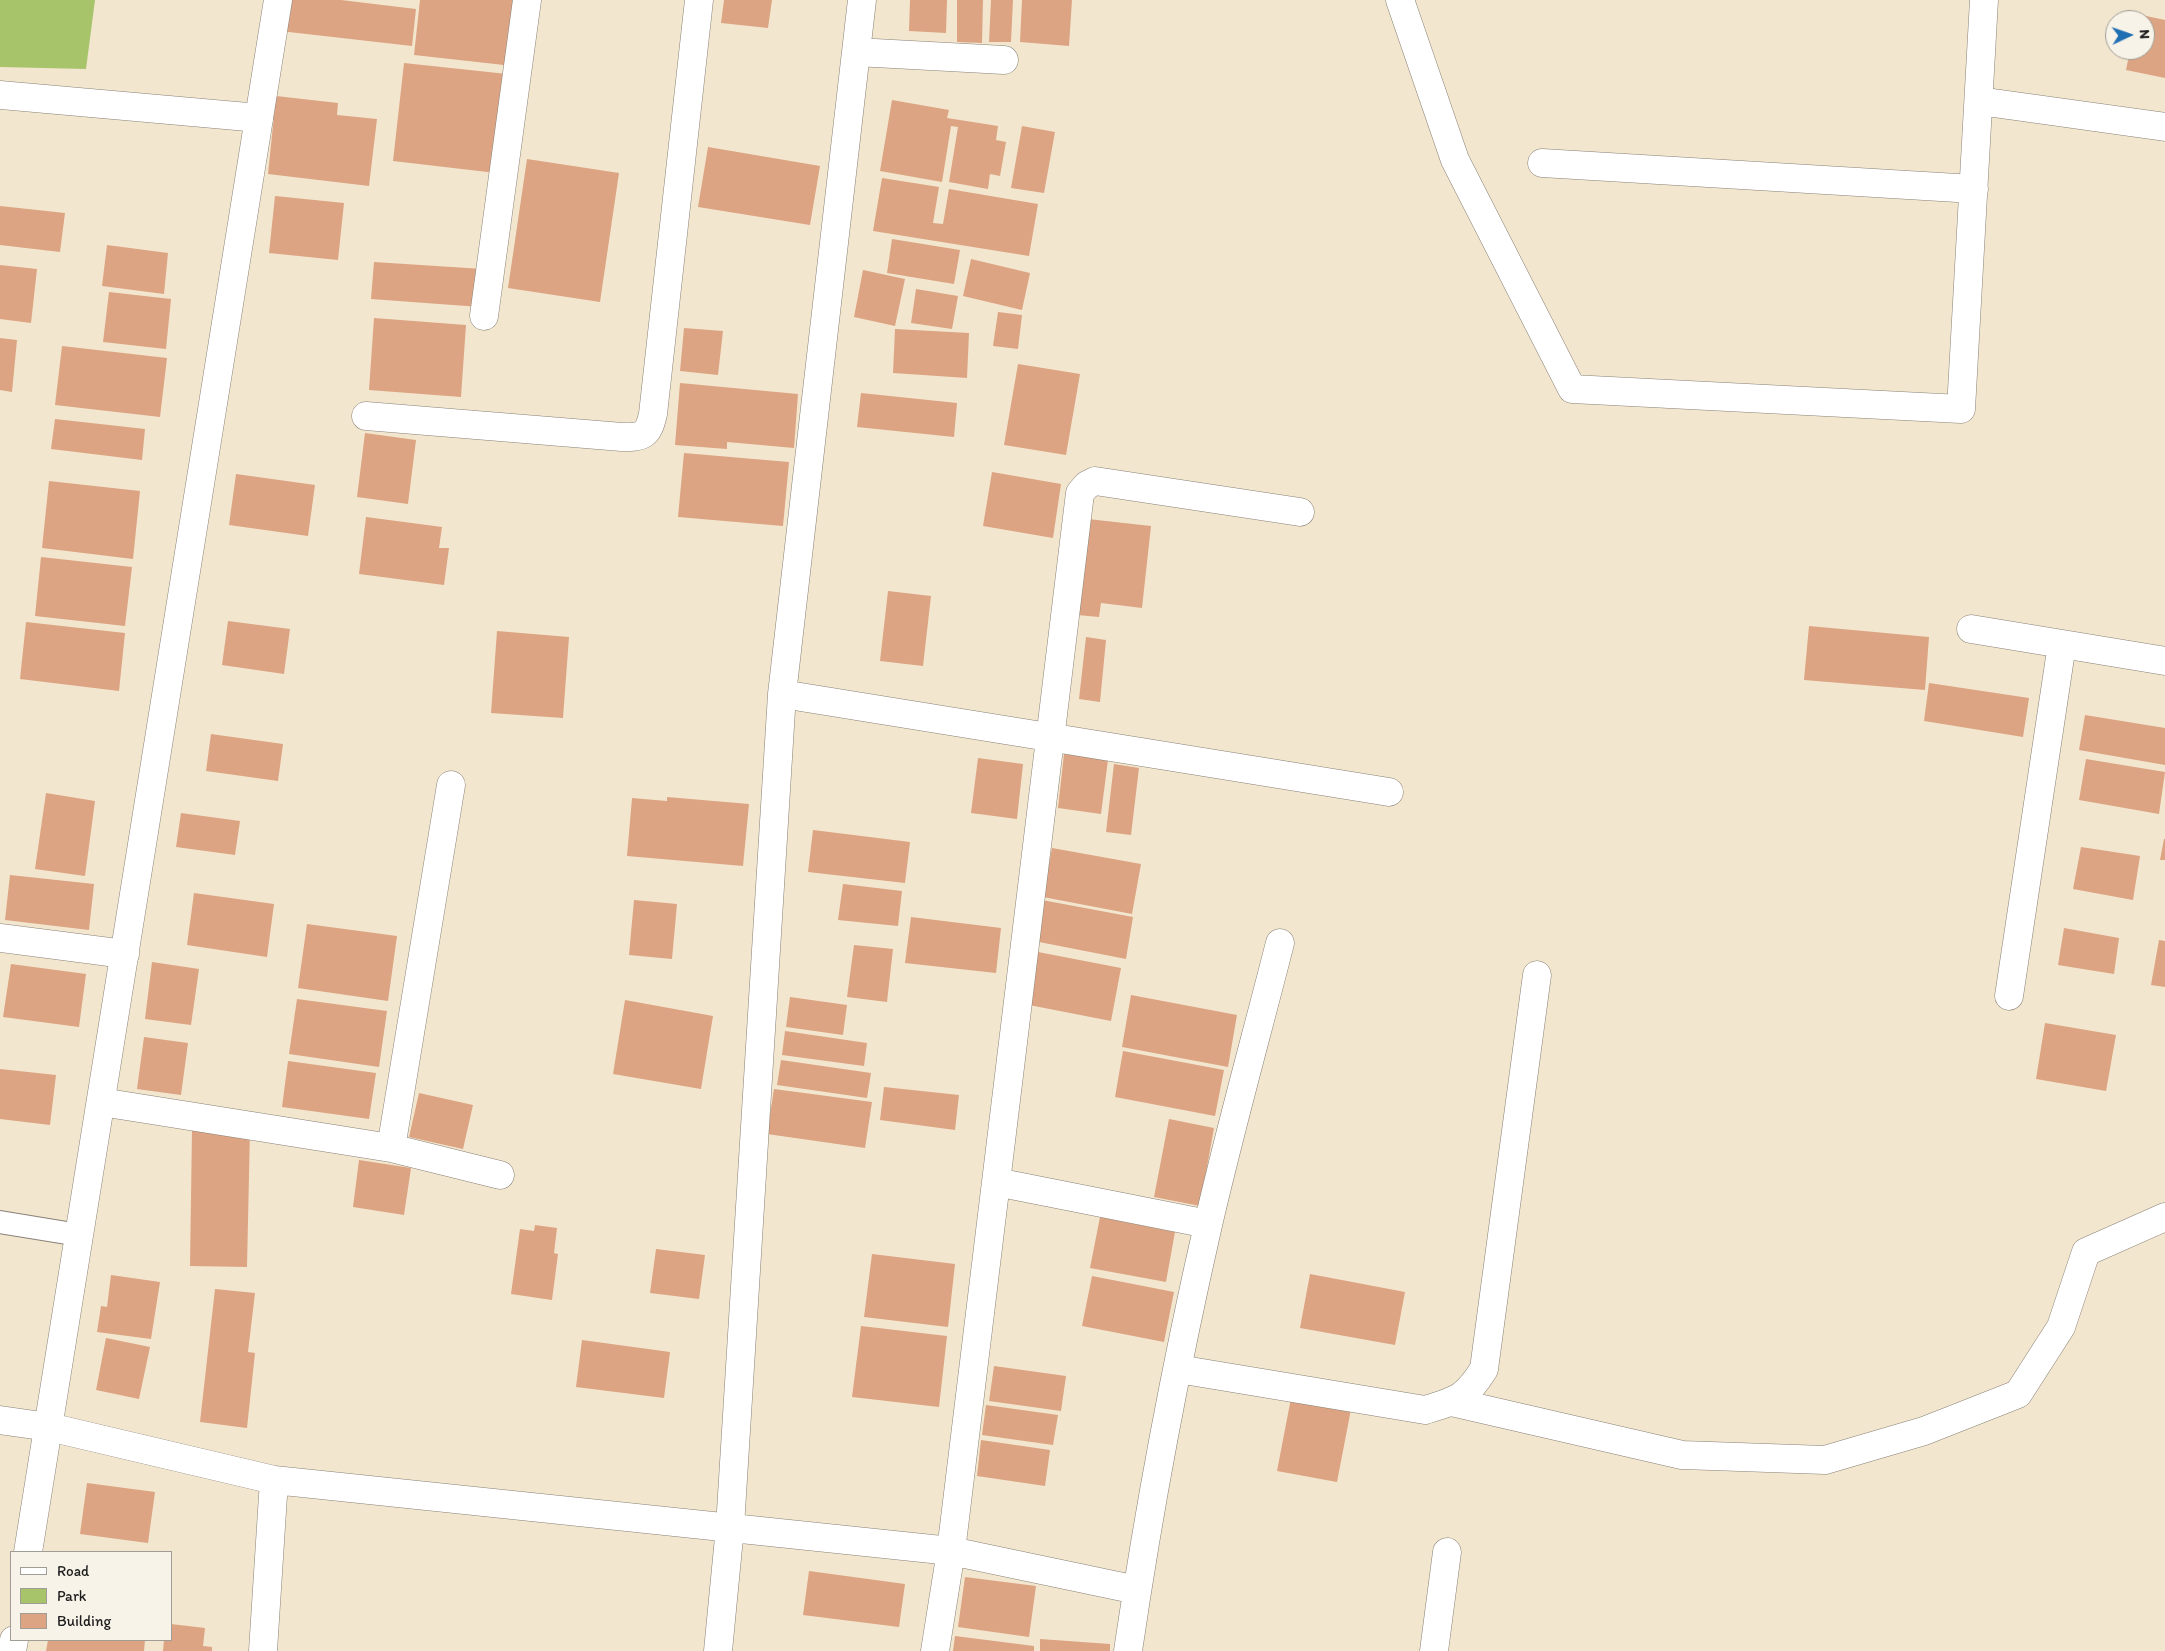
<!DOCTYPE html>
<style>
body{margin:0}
#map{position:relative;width:2165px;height:1651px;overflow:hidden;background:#f3e6cf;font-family:Itim,sans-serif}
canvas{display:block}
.legend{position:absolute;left:10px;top:1551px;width:162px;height:90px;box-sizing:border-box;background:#f7f3e8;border:1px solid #9f9d96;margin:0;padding:6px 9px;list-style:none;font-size:15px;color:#1c1c1c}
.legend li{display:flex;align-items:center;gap:10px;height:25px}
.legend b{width:25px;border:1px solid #9f9d96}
.north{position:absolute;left:2105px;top:10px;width:50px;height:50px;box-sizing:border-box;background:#f7f3e8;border:1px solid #9f9d96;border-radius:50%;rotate:87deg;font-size:14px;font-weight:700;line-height:20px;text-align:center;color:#1c1c1c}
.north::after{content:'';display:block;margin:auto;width:18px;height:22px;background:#1f6fb2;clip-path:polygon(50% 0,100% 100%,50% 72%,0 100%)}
</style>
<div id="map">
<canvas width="2165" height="1651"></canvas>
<ul class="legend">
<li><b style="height:6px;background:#fff"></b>Road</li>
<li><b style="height:14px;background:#a8c46b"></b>Park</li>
<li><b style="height:14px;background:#dca482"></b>Building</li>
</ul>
<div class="north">N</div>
</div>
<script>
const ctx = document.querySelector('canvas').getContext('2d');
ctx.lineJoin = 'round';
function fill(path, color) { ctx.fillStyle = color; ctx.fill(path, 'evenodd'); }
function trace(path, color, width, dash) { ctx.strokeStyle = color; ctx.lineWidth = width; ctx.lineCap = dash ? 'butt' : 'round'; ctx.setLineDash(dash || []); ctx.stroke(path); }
const green = new Path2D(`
 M 0,0 L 95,0 L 86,69 L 0,67 Z`);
const building = new Path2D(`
 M 284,0 L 341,0 L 416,9 L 412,46 L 280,31 Z
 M 420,0 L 520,0 L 513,66 L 414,55 Z
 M 724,0 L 772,0 L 768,28 L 721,23 Z
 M 910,0 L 947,0 L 946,33 L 909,31 Z
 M 957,0 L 983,0 L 982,43 L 957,42 Z
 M 991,0 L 1013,0 L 1011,42 L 989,42 Z
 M 1022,0 L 1072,0 L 1069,46 L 1020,42 Z
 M 2137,14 L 2165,20 L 2165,78 L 2126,70 L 2130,50 L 2145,50 L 2145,20 L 2135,20 Z
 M 404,63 L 507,74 L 496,173 L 393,161 Z
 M 276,96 L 338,103 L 337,115 L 377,119 L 369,186 L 268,174 Z
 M 892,100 L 949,110 L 947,118 L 998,126 L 996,140 L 1006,142 L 1000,176 L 990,174 L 988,189 L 949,182 L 958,127 L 951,126 L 942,182 L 880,171 Z
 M 1022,126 L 1055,132 L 1044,193 L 1011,188 Z
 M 708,147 L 820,166 L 810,225 L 698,207 Z
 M 527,159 L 619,173 L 600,302 L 508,288 Z
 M 882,178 L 939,187 L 933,223 L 943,224 L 949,189 L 1038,204 L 1029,256 L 873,231 Z
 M 275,196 L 344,203 L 338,260 L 269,253 Z
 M 0,206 L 65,213 L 60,252 L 0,245 Z
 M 892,239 L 960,250 L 954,284 L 887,273 Z
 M 107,245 L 168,253 L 164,294 L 102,286 Z
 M 971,259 L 1030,273 L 1022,310 L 963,296 Z
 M 374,262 L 483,269 L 480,307 L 371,299 Z
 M 0,265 L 37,269 L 31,323 L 0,319 Z
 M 863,270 L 905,279 L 895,326 L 854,317 Z
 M 916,289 L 958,296 L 952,329 L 911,323 Z
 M 109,292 L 171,299 L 166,349 L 103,342 Z
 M 998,312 L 1022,315 L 1018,349 L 993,346 Z
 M 374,318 L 466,325 L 461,397 L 369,390 Z
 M 684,328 L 723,331 L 718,375 L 680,371 Z
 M 895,329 L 969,333 L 967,378 L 893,373 Z
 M 0,338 L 17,340 L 12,392 L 0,390 Z
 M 62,346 L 167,358 L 160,417 L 55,405 Z
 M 1018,364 L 1080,374 L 1066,455 L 1004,445 Z
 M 680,383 L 798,394 L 794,448 L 727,442 L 727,449 L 675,445 Z
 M 861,393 L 957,403 L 954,437 L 857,427 Z
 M 55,419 L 145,429 L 142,460 L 51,449 Z
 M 365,433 L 416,440 L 408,504 L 357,497 Z
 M 684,453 L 789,462 L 783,526 L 678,517 Z
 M 992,472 L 1061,484 L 1053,538 L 983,526 Z
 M 236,474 L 315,485 L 308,536 L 229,525 Z
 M 49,481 L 140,491 L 133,559 L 42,548 Z
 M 366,517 L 442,527 L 439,548 L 449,548 L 444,585 L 359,574 Z
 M 1088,519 L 1151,526 L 1142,608 L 1101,603 L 1099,617 L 1077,615 Z
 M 41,557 L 132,567 L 125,626 L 35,616 Z
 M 888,591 L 931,596 L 923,666 L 880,661 Z
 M 228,621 L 290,629 L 284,674 L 222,665 Z
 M 26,622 L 125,633 L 119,691 L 20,679 Z
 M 1809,626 L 1929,637 L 1925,690 L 1804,680 Z
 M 497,631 L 569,637 L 563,718 L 491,713 Z
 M 1086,637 L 1106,640 L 1100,702 L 1079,699 Z
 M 1929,683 L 2029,698 L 2023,737 L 1924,721 Z
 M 2085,715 L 2165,728 L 2165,765 L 2079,750 Z
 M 211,734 L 283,744 L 278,781 L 206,771 Z
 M 1064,754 L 1108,760 L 1101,814 L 1058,808 Z
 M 978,758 L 1023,764 L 1017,819 L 971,813 Z
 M 2086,759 L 2165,772 L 2159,814 L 2079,800 Z
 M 1114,764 L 1139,768 L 1131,835 L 1106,832 Z
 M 46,793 L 95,801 L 85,876 L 35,869 Z
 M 667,797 L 749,804 L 743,866 L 627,856 L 632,798 L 667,801 Z
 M 181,813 L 240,821 L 235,855 L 176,847 Z
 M 813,830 L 910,842 L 905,883 L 808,872 Z
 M 2164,839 L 2165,839 L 2165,860 L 2160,860 Z
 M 2081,847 L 2140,856 L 2133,900 L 2073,889 Z
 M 1052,848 L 1141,864 L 1132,914 L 1043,897 Z
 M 10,875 L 94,884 L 89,930 L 5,920 Z
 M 843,884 L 902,891 L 898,926 L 838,920 Z
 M 194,893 L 274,904 L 267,957 L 187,945 Z
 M 634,900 L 677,904 L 672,959 L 629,955 Z
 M 1042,900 L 1133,917 L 1126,959 L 1034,941 Z
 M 911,917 L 1001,928 L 996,973 L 905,963 Z
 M 307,924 L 397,936 L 388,1001 L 298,988 Z
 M 2064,928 L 2119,938 L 2114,974 L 2058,965 Z
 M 2159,940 L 2165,941 L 2165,987 L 2151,985 Z
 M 854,945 L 893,949 L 887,1002 L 847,997 Z
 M 1038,952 L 1121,968 L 1111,1021 L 1029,1005 Z
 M 152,962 L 199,969 L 191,1025 L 145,1019 Z
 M 11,964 L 86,974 L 79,1027 L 3,1017 Z
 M 1131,995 L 1237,1015 L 1228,1067 L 1122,1047 Z
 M 790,997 L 847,1005 L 843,1035 L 786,1027 Z
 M 297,999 L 387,1011 L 379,1067 L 289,1054 Z
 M 625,1000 L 713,1016 L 701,1089 L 613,1074 Z
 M 2045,1023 L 2116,1035 L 2106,1091 L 2036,1079 Z
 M 785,1031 L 867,1043 L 864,1066 L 782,1055 Z
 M 144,1037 L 188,1043 L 181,1095 L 137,1089 Z
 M 1123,1051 L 1224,1070 L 1215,1116 L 1115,1097 Z
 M 781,1060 L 871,1073 L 867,1098 L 777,1085 Z
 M 288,1061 L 376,1073 L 369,1119 L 282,1107 Z
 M 0,1069 L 56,1075 L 50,1125 L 0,1119 Z
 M 884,1087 L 959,1095 L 955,1130 L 880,1120 Z
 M 774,1089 L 872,1102 L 865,1148 L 767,1134 Z
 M 419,1093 L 473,1105 L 463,1149 L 409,1137 Z
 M 1169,1119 L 1214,1128 L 1200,1206 L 1154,1197 Z
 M 192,1129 L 250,1130 L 247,1267 L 190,1266 Z
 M 359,1160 L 411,1168 L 404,1215 L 353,1207 Z
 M 1100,1217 L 1175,1232 L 1166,1282 L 1090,1268 Z
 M 535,1225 L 557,1228 L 554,1253 L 558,1254 L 552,1300 L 511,1294 L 520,1229 L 534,1231 Z
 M 656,1249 L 705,1255 L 699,1299 L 650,1293 Z
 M 872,1254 L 955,1264 L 948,1327 L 864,1317 Z
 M 1310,1274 L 1405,1292 L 1395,1345 L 1300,1328 Z
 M 111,1275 L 160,1282 L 151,1339 L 97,1332 L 101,1306 L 107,1307 Z
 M 1092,1276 L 1174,1292 L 1164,1342 L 1082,1326 Z
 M 215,1289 L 255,1293 L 248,1352 L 255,1353 L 247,1428 L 200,1422 Z
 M 861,1326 L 947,1336 L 939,1407 L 852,1397 Z
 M 106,1338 L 150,1347 L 139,1399 L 96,1390 Z
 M 582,1340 L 670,1352 L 664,1398 L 576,1387 Z
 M 994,1366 L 1066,1376 L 1061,1411 L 989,1401 Z
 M 1292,1393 L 1352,1404 L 1337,1482 L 1277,1471 Z
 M 986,1405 L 1058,1415 L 1053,1445 L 982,1435 Z
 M 981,1440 L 1050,1450 L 1045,1486 L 977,1476 Z
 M 87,1483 L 155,1492 L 148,1543 L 80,1534 Z
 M 809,1571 L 905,1584 L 899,1627 L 803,1615 Z
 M 965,1577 L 1036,1586 L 1029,1637 L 958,1627 Z
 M 171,1624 L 205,1628 L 203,1646 L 212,1647 L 212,1651 L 163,1651 L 164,1640 L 171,1640 Z
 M 955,1636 L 1034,1646 L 1034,1651 L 953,1651 Z
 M 1040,1639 L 1110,1644 L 1110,1651 L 1040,1651 Z
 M 48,1640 L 145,1640 L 144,1651 L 46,1651 Z`);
const service = new Path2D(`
 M 0,1222 L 79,1235`);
const minor = new Path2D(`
 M 1400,0 L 1455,160 L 1572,389 L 1961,409 L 1984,0
 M 856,52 L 1004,60
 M 0,95 L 259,118
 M 1979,101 L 2165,127
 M 1542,163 L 1974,189
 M 484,316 L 527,0
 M 366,416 L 622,437 C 643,437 648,436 653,414 L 699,0
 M 1971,629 L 2165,661
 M 782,694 L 1389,792
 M 0,938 L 125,954
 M 2009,996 L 2062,644
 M 101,1102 L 391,1148 L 451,785
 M 391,1148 L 500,1175
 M 996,1182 L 1208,1224
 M 1178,1369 L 1425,1410 C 1458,1400 1466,1398 1484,1369 L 1537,975
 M 1452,1402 L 1682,1455 L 1825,1460 L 1924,1431 L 2018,1394 L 2061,1327 L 2086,1252 L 2165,1217
 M 0,1420 L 49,1427 L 274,1480 L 951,1551 L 1137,1590
 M 263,1651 L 274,1480
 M 718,1651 L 730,1527 L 782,694 L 862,0
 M 935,1651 L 951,1551 L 1080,493 L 1087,485 L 1095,481 L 1300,512
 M 1128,1651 C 1149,1508 1176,1365 1208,1225 C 1230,1130 1256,1037 1280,943
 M 1434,1651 L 1447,1552`);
const tertiary = new Path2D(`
 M 28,1552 L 278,0
 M 12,1651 L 14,1640`);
fill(green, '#a8c46b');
fill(building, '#dca482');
trace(service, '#888176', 24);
trace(minor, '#888176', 29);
trace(tertiary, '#888176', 29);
trace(service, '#fff', 22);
trace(minor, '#fff', 28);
trace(tertiary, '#fff', 28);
</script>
